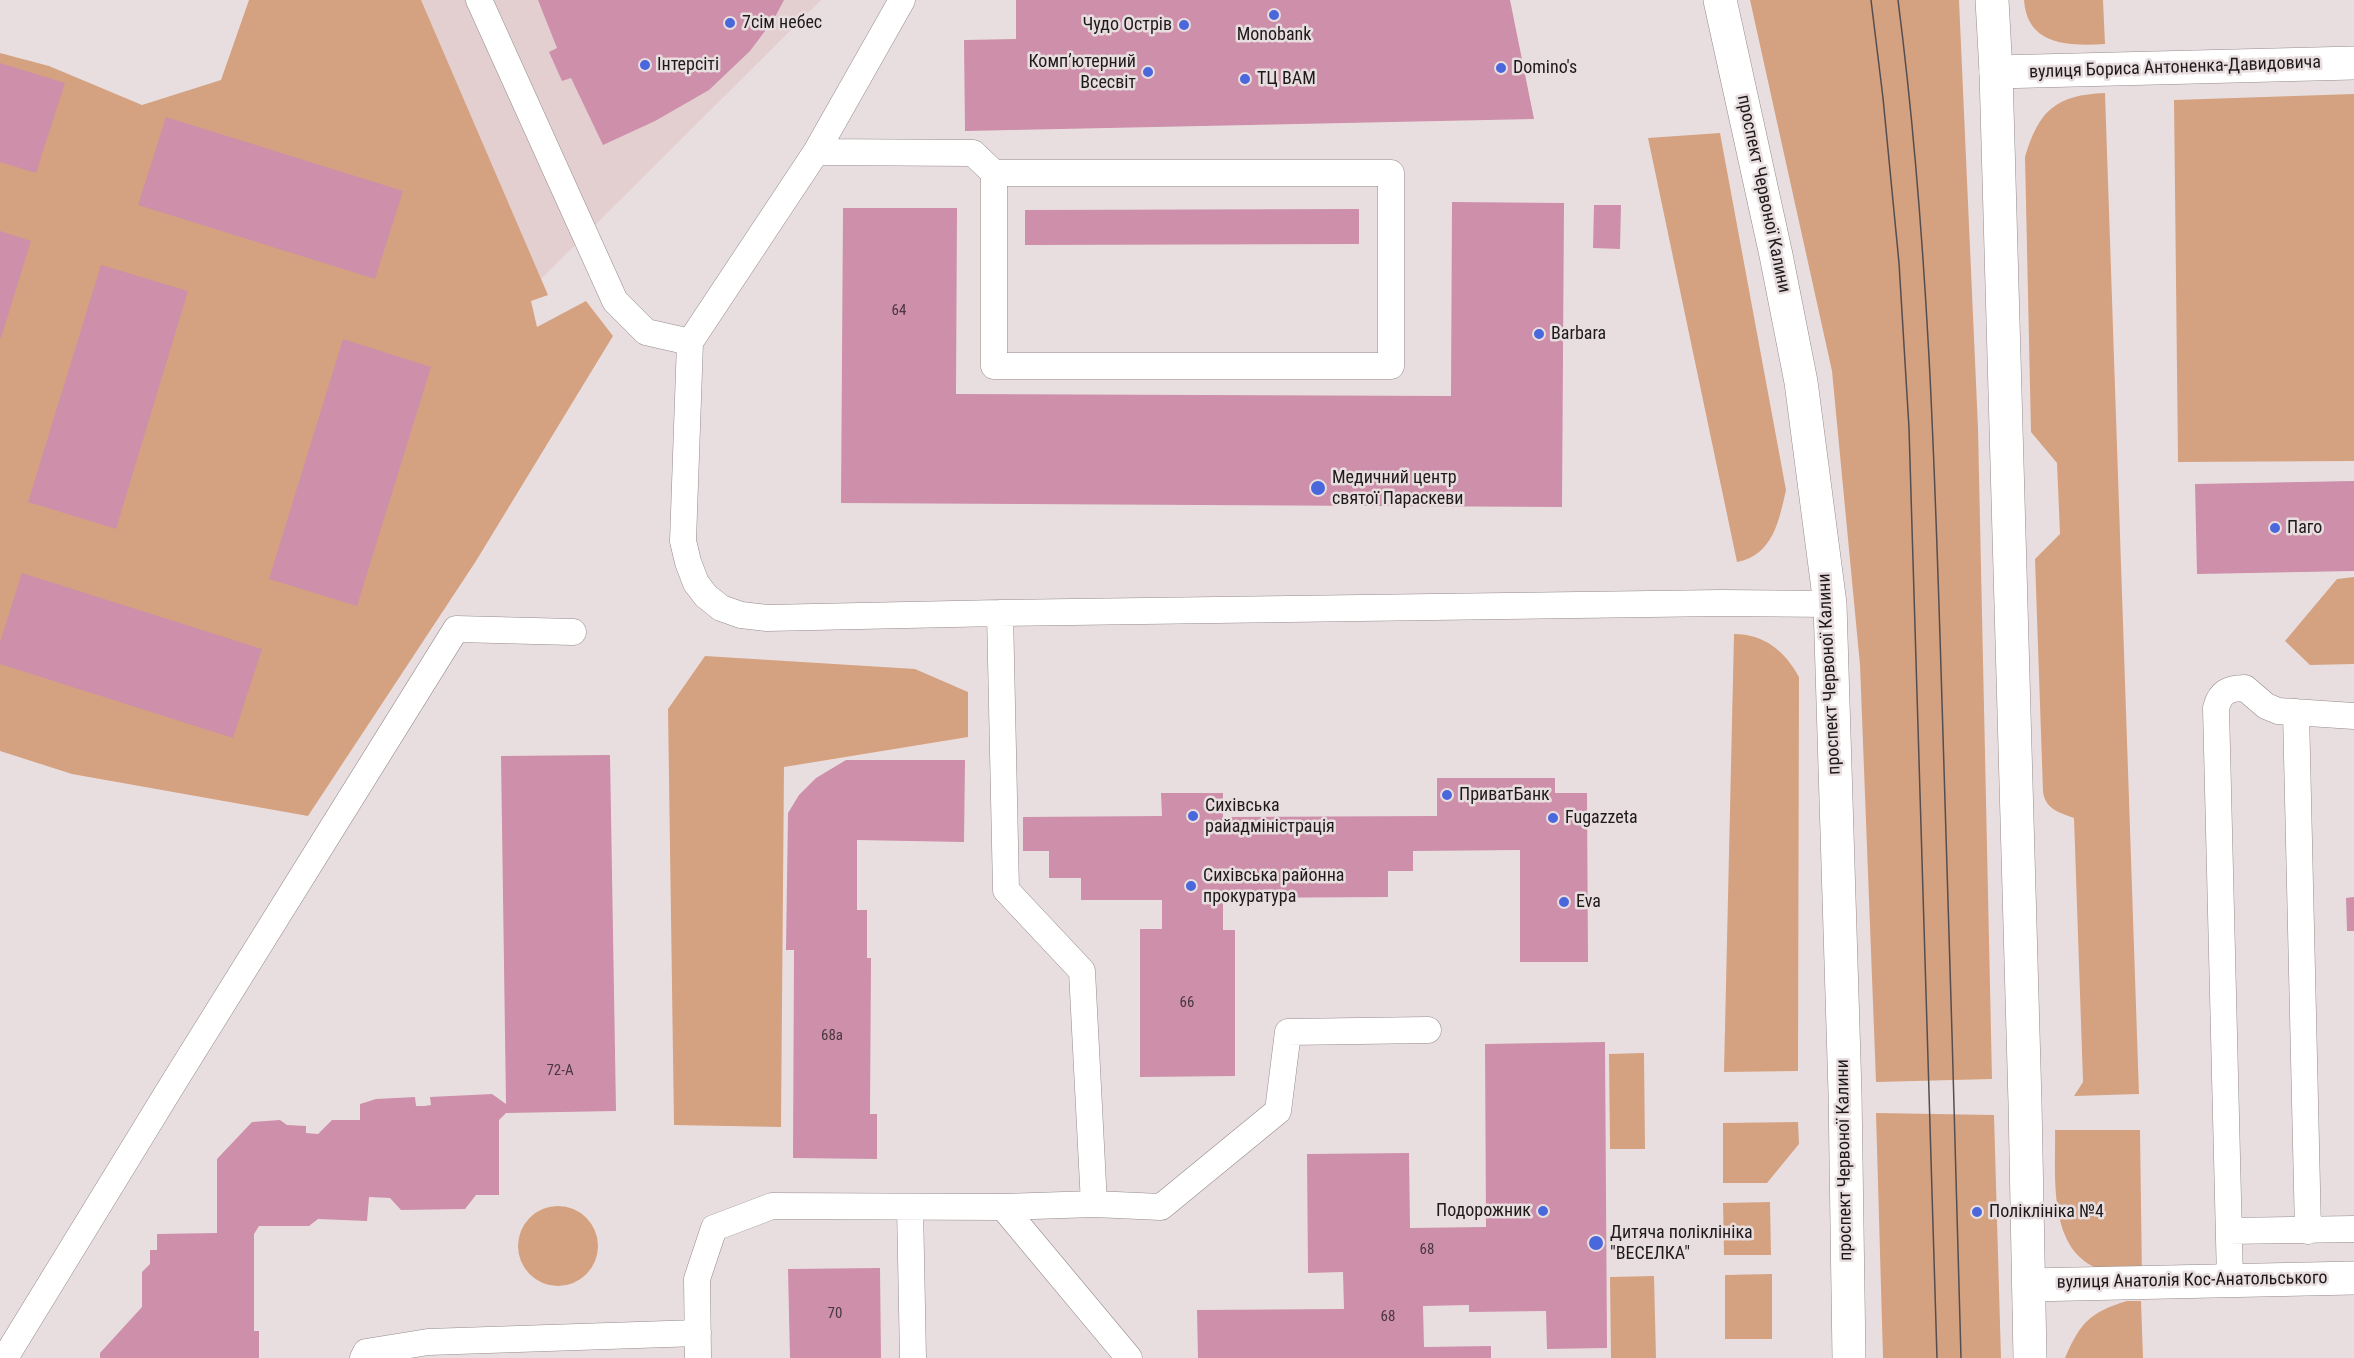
<!DOCTYPE html>
<meta charset="utf-8">
<style>
body{margin:0}
canvas{display:block;background:#e9dedf}
</style>
<canvas width="2354" height="1358"></canvas>
<script>
const ctx = document.querySelector('canvas').getContext('2d');
ctx.lineJoin = 'round';
function fill(path, color) { ctx.fillStyle = color; ctx.fill(path, 'evenodd'); }
function trace(path, color, width, dash) { ctx.strokeStyle = color; ctx.lineWidth = width; ctx.lineCap = dash ? 'butt' : 'round'; ctx.setLineDash(dash || []); ctx.stroke(path); }
function write(font, color, halo, rows, align = 'center') {
  ctx.font = font + ' "Roboto Condensed",sans-serif'; ctx.lineWidth = 5; ctx.setLineDash([]); ctx.textBaseline = 'middle'; ctx.strokeStyle = halo; ctx.fillStyle = color; for (const [text, x, y, turn = 0] of rows) {
    ctx.save(); ctx.translate(x, y); ctx.rotate((+turn || 0) * Math.PI / 180); ctx.textAlign = isNaN(turn) ? turn : align; if (halo) ctx.strokeText(text, 0, 0); ctx.fillText(text, 0, 0); ctx.restore();
  }
}
const built = new Path2D(`
 M 420,0 L 821,0 L 537,283 Z`);
const green = new Path2D(`
 M 249,0 L 421,0 L 548,295 L 531,301 L 537,327 L 586,301 L 613,336 L 476,561 L 308,816 L 72,774 L 0,751 L 0,53 L 49,66 L 142,105 L 221,80 Z
 M 1750,0 L 1959,0 L 1978,428 L 1992,1079 L 1876,1082 L 1860,665 L 1832,371 Z
 M 2024,0 L 2103,0 L 2105,44 C 2069,46 2027,46 2024,0 Z
 M 2105,93 L 2139,1094 L 2074,1096 L 2083,1082 L 2074,818 C 2059,812 2046,810 2043,792 L 2035,559 L 2060,534 L 2057,463 L 2031,432 L 2025,157 C 2039,110 2056,95 2105,93 Z
 M 2354,94 L 2354,461 L 2178,462 L 2174,100 Z
 M 1720,133 L 1786,490 C 1779,521 1773,555 1737,562 L 1648,138 Z
 M 2354,577 L 2354,664 L 2310,665 L 2285,641 L 2337,579 Z
 M 1734,634 C 1764,634 1785,651 1799,677 L 1798,1071 L 1724,1072 Z
 M 705,656 L 915,669 L 968,692 L 968,737 L 784,767 L 781,1127 L 674,1125 L 668,709 Z
 M 1644,1053 L 1645,1149 L 1610,1149 L 1609,1054 Z
 M 1876,1113 L 1994,1115 L 2001,1358 L 1883,1358 Z
 M 1798,1122 L 1799,1144 L 1767,1183 L 1723,1183 L 1723,1123 Z
 M 2055,1130 L 2140,1130 L 2142,1277 C 2128,1274 2110,1274 2097,1268 C 2047,1248 2056,1173 2055,1130 Z
 M 1770,1202 L 1771,1255 L 1724,1255 L 1723,1203 Z
 M518 1246a40 40 0 1 1 80 0a40 40 0 1 1-80 0Z
 M 1772,1274 L 1772,1339 L 1725,1339 L 1725,1275 Z
 M 1654,1276 L 1656,1358 L 1611,1358 L 1610,1277 Z
 M 2127,1301 L 2141,1301 L 2143,1358 L 2065,1358 C 2080,1323 2090,1312 2127,1301 Z`);
const building = new Path2D(`
 M 538,0 L 784,0 L 774,19 L 750,51 L 709,90 L 655,121 L 603,145 L 571,78 L 562,81 L 549,52 L 557,48 Z
 M 1016,0 L 1510,0 L 1534,119 L 965,131 L 964,40 L 1016,39 Z
 M 0,63 L 65,83 L 36,173 L 0,162 Z
 M 166,117 L 403,191 L 375,279 L 138,205 Z
 M 1452,202 L 1564,203 L 1562,507 L 841,503 L 843,208 L 957,208 L 956,394 L 1451,396 Z
 M 1594,205 L 1621,205 L 1620,249 L 1593,248 Z
 M 1359,209 L 1359,244 L 1025,245 L 1025,210 Z
 M 0,231 L 31,241 L 1,338 L 0,338 Z
 M 101,265 L 188,291 L 116,529 L 28,502 Z
 M 343,339 L 431,367 L 357,606 L 269,579 Z
 M 2354,481 L 2354,571 L 2197,574 L 2195,484 Z
 M 22,573 L 262,649 L 233,738 L 0,664 L 0,642 Z
 M 610,755 L 616,1111 L 506,1113 L 499,1120 L 499,1195 L 476,1195 L 465,1209 L 401,1210 L 390,1198 L 369,1197 L 367,1221 L 318,1219 L 309,1226 L 259,1226 L 254,1234 L 254,1331 L 259,1331 L 259,1358 L 100,1358 L 100,1353 L 142,1307 L 142,1272 L 150,1264 L 150,1250 L 157,1250 L 157,1234 L 217,1233 L 217,1159 L 252,1122 L 280,1120 L 287,1125 L 306,1126 L 306,1133 L 318,1134 L 332,1120 L 360,1120 L 360,1104 L 376,1099 L 415,1097 L 416,1106 L 424,1106 L 431,1105 L 430,1097 L 492,1094 L 506,1104 L 501,756 Z
 M 846,760 L 965,760 L 964,842 L 857,840 L 857,910 L 867,910 L 867,958 L 871,958 L 870,1114 L 877,1114 L 877,1159 L 793,1158 L 794,950 L 786,950 L 788,813 L 799,795 L 816,778 Z
 M 1437,778 L 1555,778 L 1555,793 L 1587,793 L 1588,962 L 1520,962 L 1520,850 L 1413,851 L 1413,871 L 1388,871 L 1388,897 L 1223,898 L 1223,930 L 1235,930 L 1235,1076 L 1140,1077 L 1140,929 L 1162,929 L 1162,900 L 1081,900 L 1081,878 L 1049,878 L 1049,851 L 1023,851 L 1023,817 L 1162,816 L 1161,793 L 1223,793 L 1223,817 L 1437,816 Z
 M 2354,897 L 2354,931 L 2347,931 L 2346,898 Z
 M 1605,1042 L 1607,1348 L 1547,1349 L 1546,1311 L 1469,1312 L 1469,1305 L 1423,1306 L 1424,1347 L 1491,1346 L 1491,1358 L 1198,1358 L 1197,1310 L 1344,1309 L 1343,1272 L 1308,1273 L 1307,1154 L 1409,1153 L 1410,1228 L 1486,1227 L 1485,1044 Z
 M 880,1268 L 881,1358 L 790,1358 L 788,1269 Z`);
const service = new Path2D(`
 M 479,0 L 615,301 L 646,332 L 690,342
 M 902,0 L 816,152 L 690,342 L 683,541 L 688,562 L 696,583 L 706,596 L 721,608 L 741,615 L 767,618 L 1000,613 L 1722,603 L 1830,604
 M 816,152 L 973,153 L 994,173 L 1391,173 L 1391,366 L 994,366 L 994,173
 M 1000,613 L 1006,890 L 1082,971 L 1094,1204
 M 2296,712 L 2308,1231
 M 910,1207 L 913,1358
 M 1003,1207 L 1129,1358
 M 2229,1231 L 2354,1229
 M 2230,1280 L 2216,708 C 2220,692 2229,688 2245,688 L 2266,706 L 2278,711 L 2354,716
 M 5,1358 L 174,1082 L 456,629 L 573,632
 M 363,1358 L 366,1352 L 428,1342 L 698,1333
 M 698,1358 L 697,1279 L 714,1228 L 772,1206 L 1003,1207 L 1094,1204 L 1161,1207 L 1278,1111 L 1288,1032 L 1428,1030`);
const minor = new Path2D(`
 M 1996,72 L 2354,63
 M 2029,1285 L 2354,1278`);
const secondary = new Path2D(`
 M 1720,0 L 1776,255 L 1801,382 L 1830,604 L 1845,1093 L 1849,1358
 M 1992,0 L 1996,72 L 2025,1103 L 2030,1358`);
const tram = new Path2D(`
 M 1871,0 L 1883,98 L 1899,263 L 1909,428 L 1937,1358
 M 1898,0 C 1928,233 1935,467 1942,702 C 1948,921 1956,1139 1961,1358`);
const markers = [
 [1274,15,6,"#4a67db"],
 [730,23,6,"#4a67db"],
 [1184,25,6,"#4a67db"],
 [645,65,6,"#4a67db"],
 [1501,68,6,"#4a67db"],
 [1148,72,6,"#4a67db"],
 [1245,79,6,"#4a67db"],
 [1539,334,6,"#4a67db"],
 [1318,488,8,"#4a67db"],
 [2275,528,6,"#4a67db"],
 [1447,795,6,"#4a67db"],
 [1193,816,6,"#4a67db"],
 [1553,818,6,"#4a67db"],
 [1191,886,6,"#4a67db"],
 [1564,902,6,"#4a67db"],
 [1543,1211,6,"#4a67db"],
 [1977,1212,6,"#4a67db"],
 [1596,1243,8,"#4a67db"]
];
const numberNames = [
 ["64",899,311],
 ["66",1187,1003],
 ["68а",832,1036],
 ["72-А",560,1071],
 ["68",1427,1250],
 ["70",835,1314],
 ["68",1388,1317]
];
const poiNames = [
 ["7сім небес",742,23],
 ["Чудо Острів",1172,25,"right"],
 ["Monobank",1274,35,"center"],
 ["Компʼютерний",1136,62,"right"],
 ["Всесвіт",1136,83,"right"],
 ["Інтерсіті",657,65],
 ["Domino's",1513,68],
 ["ТЦ ВАМ",1257,79],
 ["Barbara",1551,334],
 ["Медичний центр",1332,478],
 ["святої Параскеви",1332,499],
 ["Паго",2287,528],
 ["ПриватБанк",1459,795],
 ["Сихівська",1205,806],
 ["райадміністрація",1205,827],
 ["Fugazzeta",1565,818],
 ["Сихівська районна",1203,876],
 ["прокуратура",1203,897],
 ["Eva",1576,902],
 ["Подорожник",1531,1211,"right"],
 ["Поліклініка №4",1989,1212],
 ["Дитяча поліклініка",1610,1233],
 ["\"ВЕСЕЛКА\"",1610,1254]
];
const streetNames = [
 ["вулиця Бориса Антоненка-Давидовича",2175,68,-2],
 ["проспект Червоної Калини",1763,194,78],
 ["проспект Червоної Калини",1830,674,-93],
 ["проспект Червоної Калини",1845,1160,-91],
 ["вулиця Анатолія Кос-Анатольського",2192,1281,-1]
];
fill(built, '#e3cfd0');
fill(green, '#d5a281');
fill(building, '#cd8fa9');
trace(service, '#958b8b', 27);
trace(minor, '#958b8b', 34);
trace(secondary, '#958b8b', 34);
trace(service, '#fff', 26);
trace(minor, '#fff', 33);
trace(secondary, '#fff', 33);
trace(tram, '#544e4f', 1.5);
for (const [x, y, r, color] of markers) { const dot = new Path2D(); dot.arc(x, y, r, 0, 2 * Math.PI); ctx.fillStyle = color; ctx.fill(dot); trace(dot, '#e9dedf', 2); }
write('15px', '#4a373e', null, numberNames);
write('18px', '#1e1a1b', '#e9dedf', poiNames, 'left');
write('18px', '#1e1a1b', '#e9dedf', streetNames);
</script>
